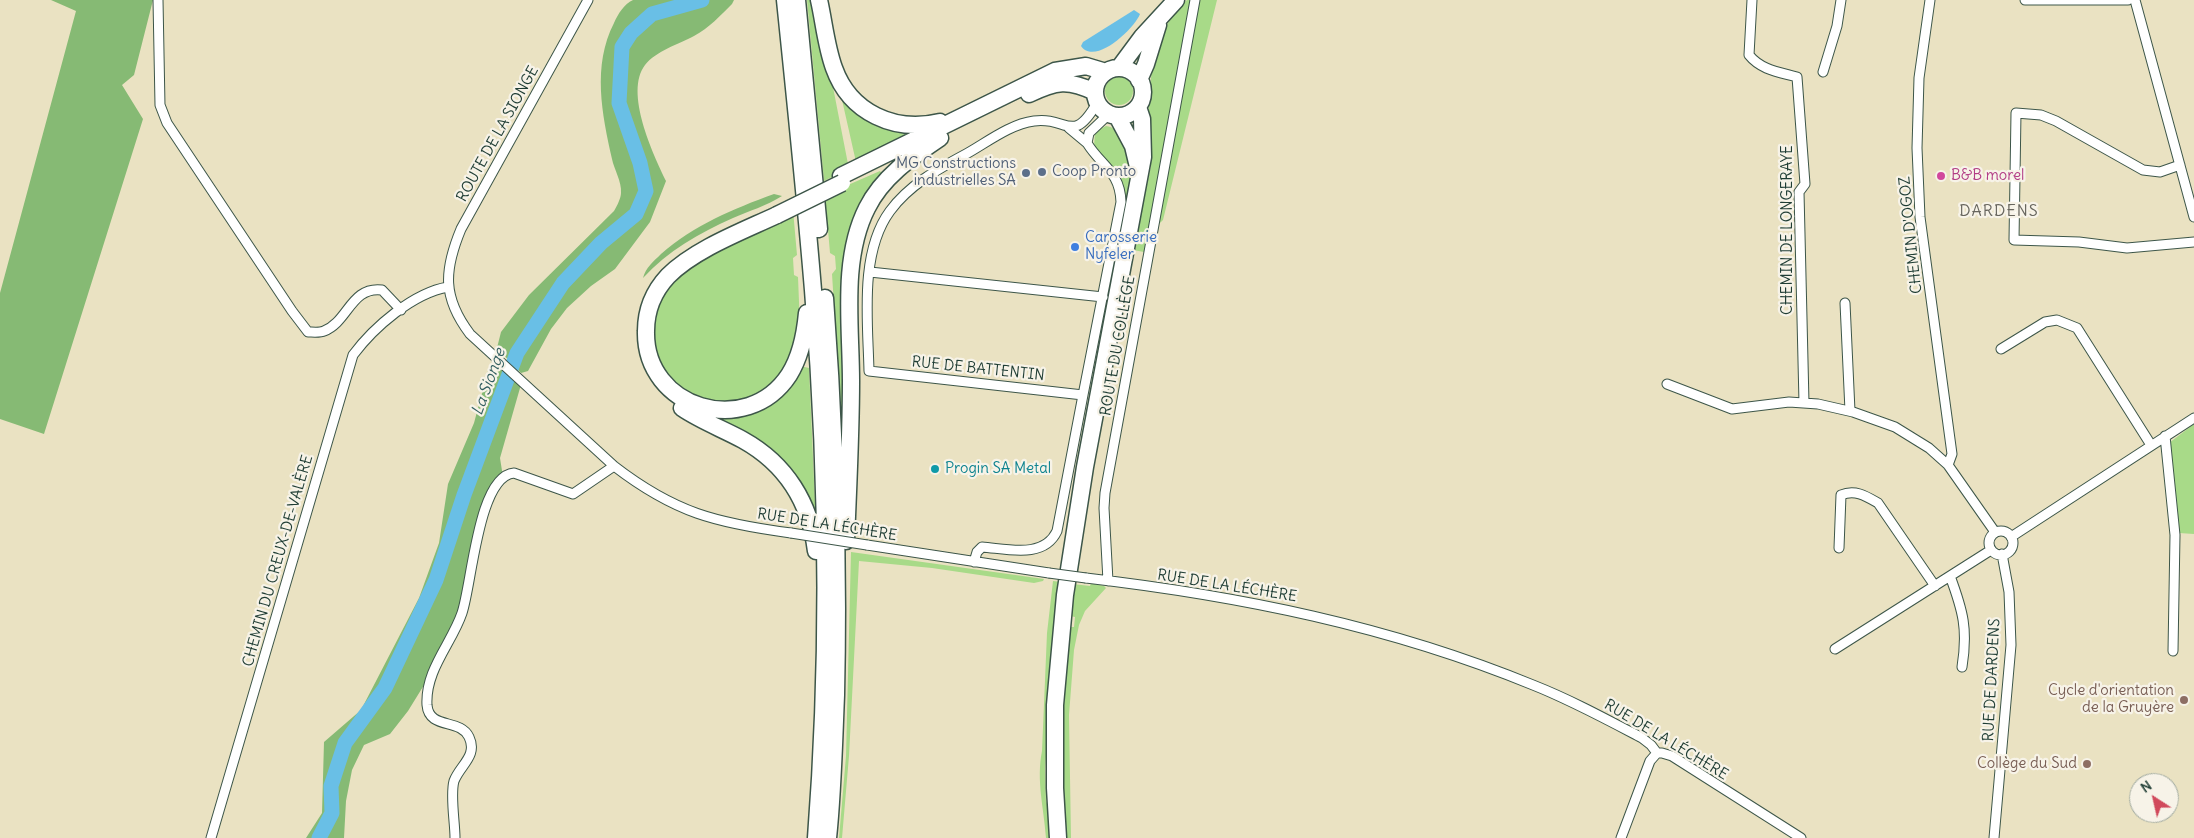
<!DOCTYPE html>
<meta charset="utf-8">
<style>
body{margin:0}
#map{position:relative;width:2194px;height:838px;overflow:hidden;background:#eae2c2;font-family:Delius,sans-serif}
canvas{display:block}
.north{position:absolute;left:2129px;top:773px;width:50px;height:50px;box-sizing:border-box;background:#f7f3e8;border:1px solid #a1aaa0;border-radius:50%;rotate:325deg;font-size:14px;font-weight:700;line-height:20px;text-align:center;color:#1f3d34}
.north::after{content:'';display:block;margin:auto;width:18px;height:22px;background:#d1495b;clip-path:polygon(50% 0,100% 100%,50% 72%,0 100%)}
</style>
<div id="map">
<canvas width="2194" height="838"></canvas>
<div class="north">N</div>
</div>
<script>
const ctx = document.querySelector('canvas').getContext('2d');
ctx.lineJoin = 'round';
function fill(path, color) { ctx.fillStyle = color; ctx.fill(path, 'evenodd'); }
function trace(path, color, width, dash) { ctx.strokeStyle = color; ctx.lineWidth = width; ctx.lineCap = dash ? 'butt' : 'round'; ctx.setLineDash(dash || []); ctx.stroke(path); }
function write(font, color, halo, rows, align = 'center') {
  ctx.font = font + ' Delius,sans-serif'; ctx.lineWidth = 4.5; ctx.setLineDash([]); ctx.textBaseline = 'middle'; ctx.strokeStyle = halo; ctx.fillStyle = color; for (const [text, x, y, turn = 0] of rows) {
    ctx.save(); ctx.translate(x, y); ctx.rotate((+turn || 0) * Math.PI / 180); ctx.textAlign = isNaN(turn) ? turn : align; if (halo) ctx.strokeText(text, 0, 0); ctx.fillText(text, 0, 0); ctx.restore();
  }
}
const green = new Path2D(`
 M 807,0 L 816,0 L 848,164 L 848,169 L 824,181 Z
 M 1187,0 L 1217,0 L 1163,220 L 1159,224 L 1158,221 L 1199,2 L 1188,11 L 1147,245 L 1144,252 L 1133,250 L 1151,166 L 1148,117 L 1152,65 L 1158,41 L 1168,23 L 1177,9 Z
 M1105 91a14 14 0 1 1 28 0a14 14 0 1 1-28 0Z
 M 840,91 L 846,96 L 923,129 L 856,162 Z
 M 1106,126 C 1120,127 1129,147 1132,160 C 1134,174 1130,190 1128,203 L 1124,202 C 1118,169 1112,171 1094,146 L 1095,132 Z
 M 880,171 L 884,177 L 857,222 L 846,414 L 841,414 L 832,274 L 836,269 L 835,256 L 830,253 L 825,195 Z
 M 793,210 L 797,255 L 793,258 L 794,275 L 798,277 L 800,327 L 787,369 L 762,394 L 730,405 L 697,400 L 668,379 L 653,349 L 652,317 L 663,291 L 683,270 Z
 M 800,366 L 809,368 L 816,525 L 793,478 L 690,406 L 728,414 Z
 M 2194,424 L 2194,534 L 2179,533 L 2169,443 Z
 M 851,552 L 1044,579 L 1043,581 L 1034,583 L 932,568 L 859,561 L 849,756 L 842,838 L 839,838 L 846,756 Z
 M 1053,581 L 1061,582 L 1045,768 L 1046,801 L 1049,808 L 1051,838 L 1046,838 C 1044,808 1036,781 1042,751 L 1047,633 Z
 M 1091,583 L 1104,586 L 1106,588 L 1085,611 L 1079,625 L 1074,650 L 1069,715 L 1071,838 L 1064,838 L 1062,731 L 1069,627 L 1074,627 L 1075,617 L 1070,616 L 1073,584 L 1090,586 Z`);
const forest = new Path2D(`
 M 51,0 L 153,0 L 134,75 L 122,85 L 143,119 L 44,434 L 0,419 L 0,293 L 76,11 Z
 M 633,0 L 734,0 L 732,4 C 721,15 709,28 694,36 C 679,44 656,51 645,65 C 624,92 653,154 666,181 L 650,222 L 615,269 L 591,286 L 567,308 L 551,329 L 528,371 L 521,373 L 497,348 L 501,332 L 529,295 L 614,211 C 617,206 621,198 621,193 C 622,182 614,169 612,159 C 602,114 592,66 614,23 C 618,14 624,4 633,0 Z
 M 774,194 L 782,196 C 766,206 749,211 733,218 C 699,233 668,251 643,278 C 646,267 653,262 661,254 C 694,225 733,209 774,194 Z
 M 495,357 L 522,381 L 500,458 L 503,477 L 491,494 L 466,601 L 437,664 L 408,711 L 390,734 L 364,745 L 352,770 L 346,801 L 344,838 L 306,838 L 322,813 L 324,742 L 361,710 L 419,598 L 439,543 L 448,484 L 474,423 L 488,371 Z`);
const water = new Path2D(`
 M 1134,10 L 1140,14 C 1134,29 1095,66 1081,46 L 1083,42 Z`);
const river = new Path2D(`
 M 319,838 L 332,813 L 331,786 L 345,743 L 385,688 L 436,580 L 464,495 L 517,353 L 563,283 L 601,243 L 636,214 L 646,191 L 640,163 L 619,103 L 622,47 L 631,33 L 652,14 L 702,0`);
const street = new Path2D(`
 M 158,0 L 160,105 L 167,123 L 292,311 L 308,332 C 312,332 320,333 324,331 C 348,322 351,286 382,290 L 401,310
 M 588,0 L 461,229 C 444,270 442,297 470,334 L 614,466 C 675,513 716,523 791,533
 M 1752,0 L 1749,55 C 1761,70 1779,72 1797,77 L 1805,184 L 1799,192 L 1804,403
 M 1930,0 L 1919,78 L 1917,148 L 1920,217 L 1952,454 L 1948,465
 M 2025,0 L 2128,0
 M 2135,0 L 2194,217
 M 1823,72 L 1837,26 L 1841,0
 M 1097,103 C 1072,146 1068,116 1034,121 C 1010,124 986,143 966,154 C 938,169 909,185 890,211 C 859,253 868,322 869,371 L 1083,395 L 1121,202 C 1120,171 1101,166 1087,143 L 1089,133 L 1109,114
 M 1069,128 L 1087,143
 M 2180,165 L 2160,172 L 2143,170 L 2056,121 L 2041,115 L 2016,113 L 2014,240 L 2079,242 L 2127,248 L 2194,242
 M 870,272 L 1103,297
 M 1845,303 L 1850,411
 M 2001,349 L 2045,322 L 2057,320 L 2077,328 L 2151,445
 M 1667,384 L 1732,409 L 1789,402 L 1818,404 L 1853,412 L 1895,427 L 1929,448 L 1948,465 L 1995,532
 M 2165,436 L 2175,535 L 2173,651
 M1989 543a12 12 0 1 1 24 0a12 12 0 1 1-24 0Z
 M 2011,537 L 2194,418
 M 867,545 L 1049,573
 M 1839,548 L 1841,495 C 1855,489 1866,496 1878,503 L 1935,586
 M 974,562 L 977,552 L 982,547 C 1008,549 1044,559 1057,531 L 1083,395
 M 1950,576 C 1963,611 1968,629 1962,667
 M 1086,578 C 1240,596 1389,626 1533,685 C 1571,700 1606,719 1642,738 L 1651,745 L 1657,753
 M 1108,581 L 1104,508 L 1105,493 L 1195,0
 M 1835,649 L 1991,550
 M 1657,753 L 1662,753 L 1672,756 L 1801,838
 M 211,838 L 353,355 C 374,327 413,293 448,287
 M 455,838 C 455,822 450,795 454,781 C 460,765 478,756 469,737 C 460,718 429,730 427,705 C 425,670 452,643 462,613 C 472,584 478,476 514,473 L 573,494 L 614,466
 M 1621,838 L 1650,761 L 1657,753
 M 1994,838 L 2011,645 L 2009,592 L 2002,554`);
const highway = new Path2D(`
 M 785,0 C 795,97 805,193 813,290 C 828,472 830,656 816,838
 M 797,0 L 819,229
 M 819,0 C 824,22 826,46 834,68 C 850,113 895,133 940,122
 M 1119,68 L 1142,37 L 1176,0
 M1095 92a24 24 0 1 1 48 0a24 24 0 1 1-48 0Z
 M 1139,80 L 1146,64 L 1158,25
 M 1029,94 C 1056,81 1068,79 1095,92
 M 1117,116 L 1133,146 L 1138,167
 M 841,176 L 1055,71 L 1086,66 L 1106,72
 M 777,215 C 743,231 695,249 668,276 C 654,291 646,310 646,331 C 644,409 747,439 789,375 C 801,356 805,335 807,313
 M 825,298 C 835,430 839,562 836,695 C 834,742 833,791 828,838
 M 682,408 C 701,421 723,429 743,440 C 786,464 810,503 816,551
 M 846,541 C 848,488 851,434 851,381 C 851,325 841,259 867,208 C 883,176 912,157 940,138
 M 1058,838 L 1055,788 L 1055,705 L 1065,595 L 1085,467 L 1143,157 L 1142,119 L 1138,107`);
const streetBridge = new Path2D(`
 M 791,533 L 867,545
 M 1049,573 L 1086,578`);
const highwayBridge = new Path2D(`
 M 777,215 L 842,183`);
const markers = [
 [1042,172,5,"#5c6f8a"],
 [1026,173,5,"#5c6f8a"],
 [1941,176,5,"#d1479c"],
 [1075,247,5,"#3f7fe0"],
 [935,469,5,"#0f9aa8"],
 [2184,700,5,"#8d6e63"],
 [2087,764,5,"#8d6e63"]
];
const streetNames = [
 ["ROUTE DE LA SIONGE",498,134,-61],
 ["CHEMIN DE LONGERAYE",1788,230,-90],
 ["CHEMIN D'OGOZ",1911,235,-96],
 ["ROUTE DU COLLÈGE",1118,346,-80],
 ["RUE DE BATTENTIN",978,369,6],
 ["RUE DE LA LÉCHÈRE",827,525,9],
 ["CHEMIN DU CREUX-DE-VALÈRE",278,561,-74],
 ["RUE DE LA LÉCHÈRE",1227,586,9],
 ["RUE DE DARDENS",1992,680,-87],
 ["RUE DE LA LÉCHÈRE",1666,740,31]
];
const serviceNames = [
 ["MG Constructions",1016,164],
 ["industrielles SA",1016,181],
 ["Coop Pronto",1052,172,"left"]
];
const hotelNames = [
 ["B&B morel",1951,176]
];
const shopNames = [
 ["Carosserie",1085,238],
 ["Nyfeler",1085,255]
];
const cultureNames = [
 ["Progin SA Metal",945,469]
];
const educationNames = [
 ["Cycle d'orientation",2174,691],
 ["de la Gruyère",2174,708],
 ["Collège du Sud",2077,764]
];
const neighbourhoodNames = [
 ["DARDENS",1999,211]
];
const waterNames = [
 ["La Sionge",489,382,-70]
];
fill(green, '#a8da88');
fill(forest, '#86ba74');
fill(water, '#69bfe6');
trace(river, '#69bfe6', 15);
trace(street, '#3d5649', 11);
trace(highway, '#3d5649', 19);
trace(street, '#fff', 9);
trace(highway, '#fff', 16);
trace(streetBridge, '#3d5649', 11, []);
trace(highwayBridge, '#3d5649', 19, []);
trace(streetBridge, '#fff', 9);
trace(highwayBridge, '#fff', 16);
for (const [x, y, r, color] of markers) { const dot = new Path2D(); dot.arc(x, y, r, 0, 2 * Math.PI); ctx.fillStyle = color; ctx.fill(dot); trace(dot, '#f7f3e8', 2); }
write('15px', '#1f3d34', '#f7f3e8', streetNames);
write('15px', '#4e5e75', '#f7f3e8', serviceNames, 'right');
write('15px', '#b23c85', '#f7f3e8', hotelNames, 'left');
write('15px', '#366cbe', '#f7f3e8', shopNames, 'left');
write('15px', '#0d838f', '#f7f3e8', cultureNames, 'left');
write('15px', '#785e54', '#f7f3e8', educationNames, 'right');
ctx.letterSpacing = '1px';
write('16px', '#68665e', '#f7f3e8', neighbourhoodNames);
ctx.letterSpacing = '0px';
write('italic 16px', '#325e60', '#f7f3e8', waterNames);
</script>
